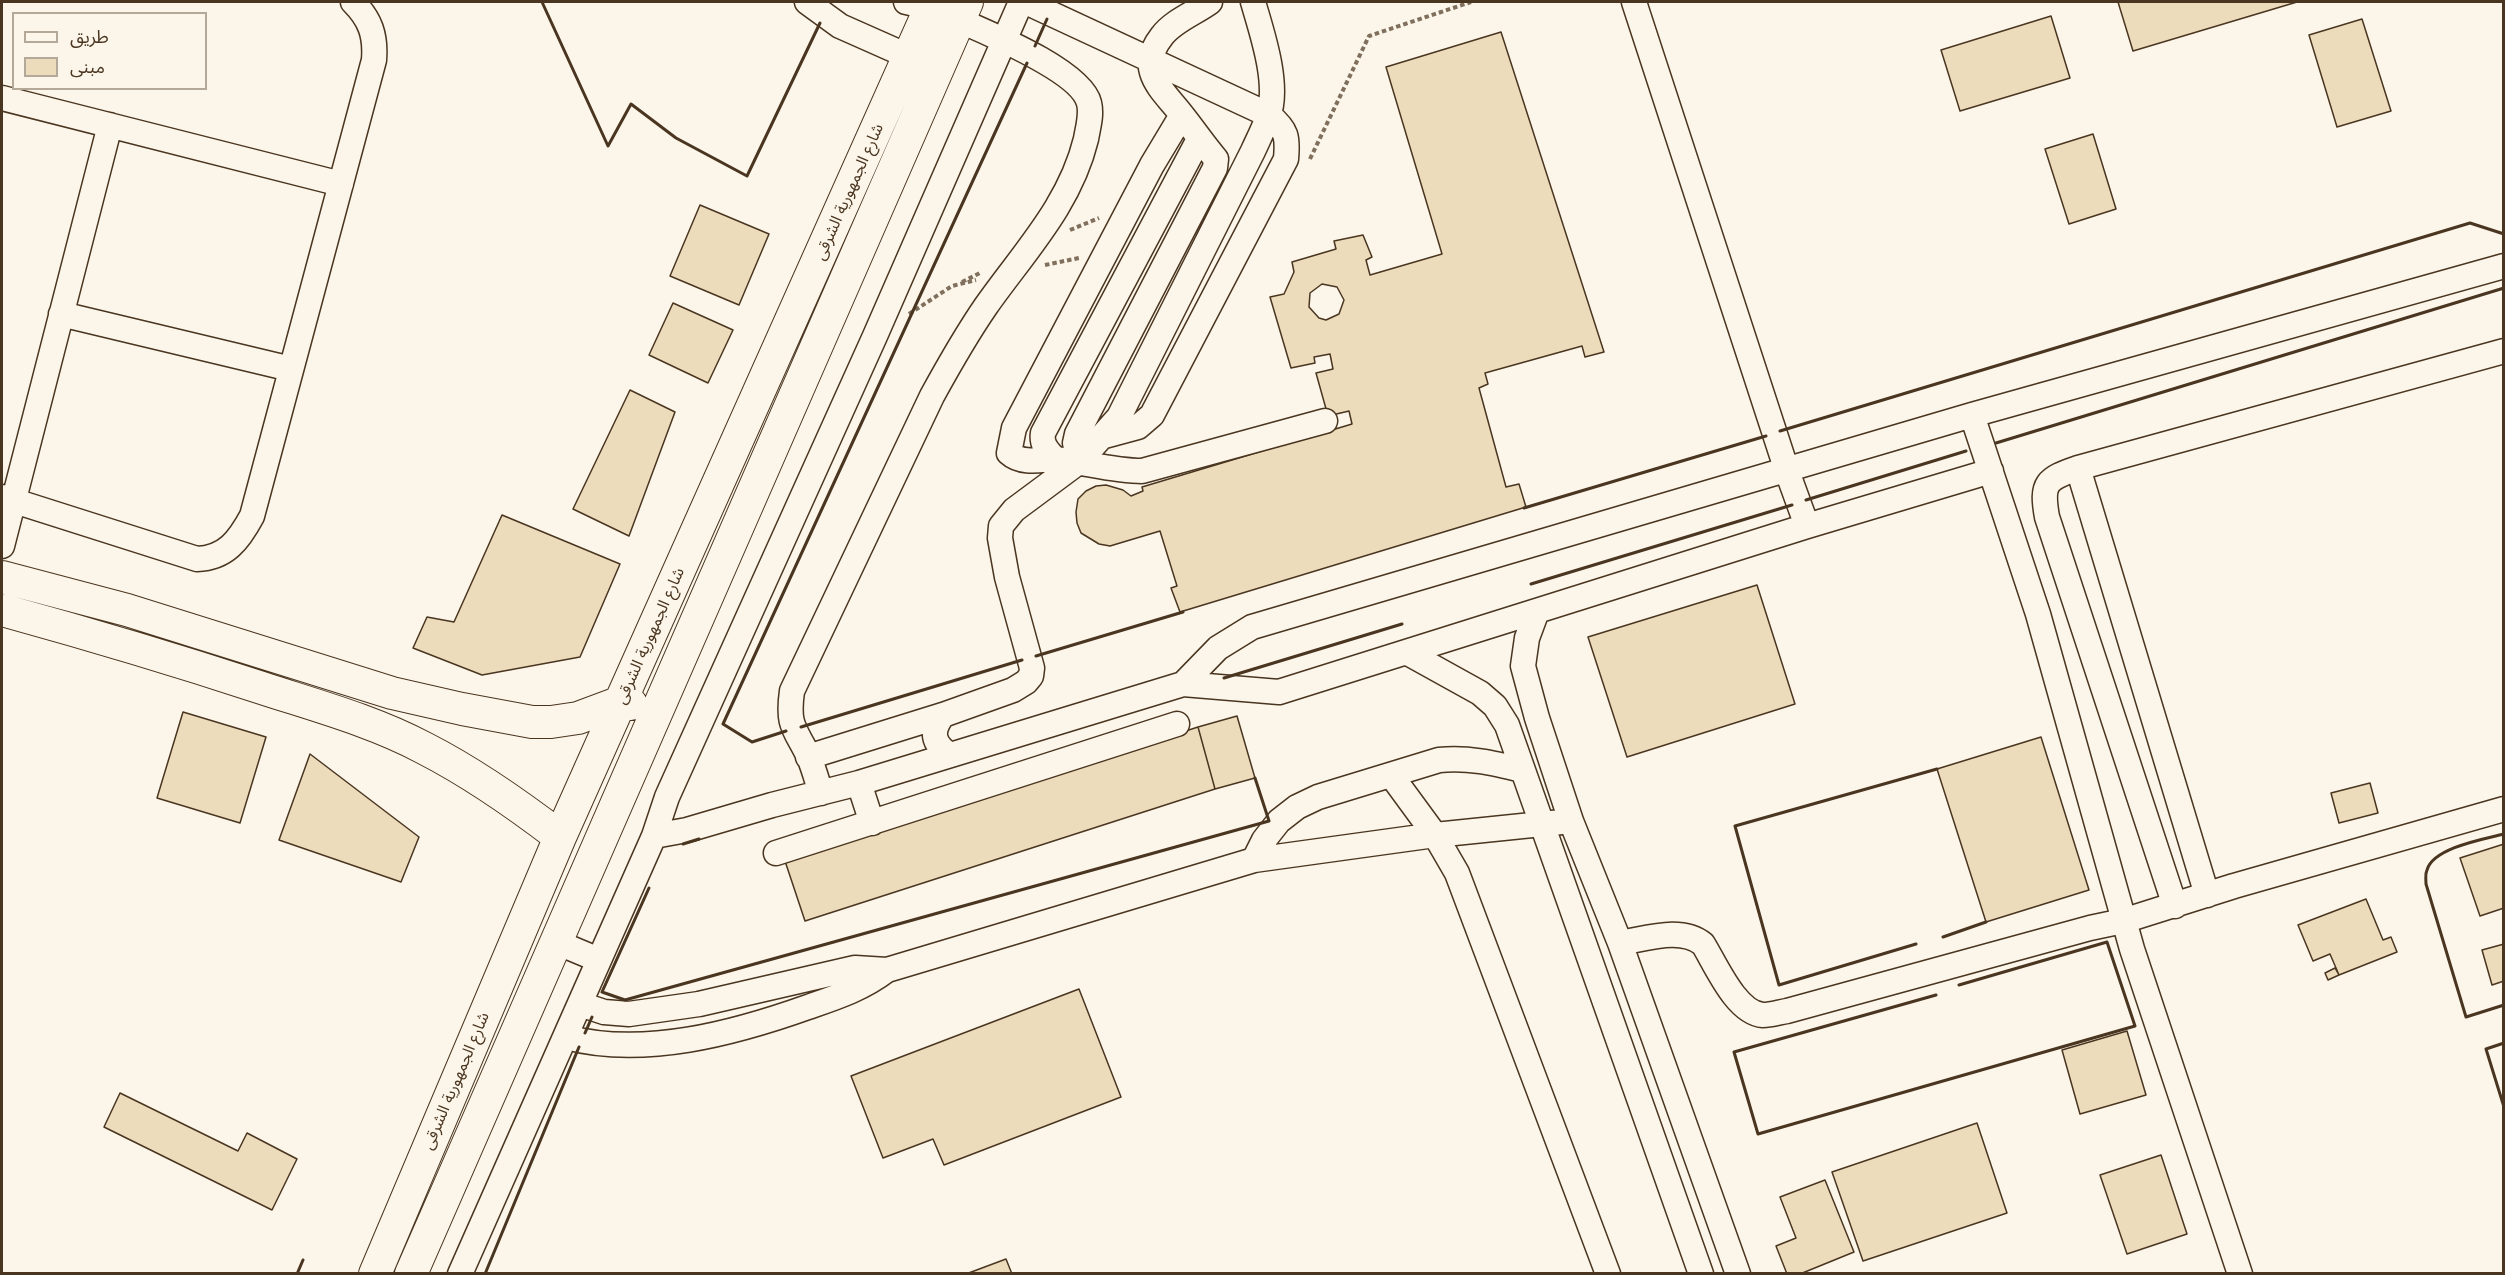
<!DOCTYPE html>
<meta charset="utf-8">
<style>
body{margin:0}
#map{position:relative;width:2505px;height:1275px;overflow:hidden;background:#fbf6e9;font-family:Inter,"Noto Sans Arabic",sans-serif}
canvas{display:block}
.frame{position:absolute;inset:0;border:3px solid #4a3520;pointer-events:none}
.legend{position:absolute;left:12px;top:12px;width:195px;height:78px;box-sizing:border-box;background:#fbf6e9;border:2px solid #b4a999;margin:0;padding:8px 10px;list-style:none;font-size:18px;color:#4a3520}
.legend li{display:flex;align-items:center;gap:12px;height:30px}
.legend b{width:30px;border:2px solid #b4a999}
</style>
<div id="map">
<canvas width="2505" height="1275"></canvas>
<div class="frame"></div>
<ul class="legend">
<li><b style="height:8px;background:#fbf6e9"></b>طريق</li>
<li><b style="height:16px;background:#ecdcbc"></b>مبنى</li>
</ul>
</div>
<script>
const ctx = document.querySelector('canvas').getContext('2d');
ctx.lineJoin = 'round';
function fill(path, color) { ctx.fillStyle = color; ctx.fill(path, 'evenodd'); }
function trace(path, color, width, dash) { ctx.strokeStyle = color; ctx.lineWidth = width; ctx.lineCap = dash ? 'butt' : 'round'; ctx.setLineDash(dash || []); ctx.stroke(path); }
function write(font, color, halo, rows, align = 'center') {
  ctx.font = font + ' Inter,"Noto Sans Arabic",sans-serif'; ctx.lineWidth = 4.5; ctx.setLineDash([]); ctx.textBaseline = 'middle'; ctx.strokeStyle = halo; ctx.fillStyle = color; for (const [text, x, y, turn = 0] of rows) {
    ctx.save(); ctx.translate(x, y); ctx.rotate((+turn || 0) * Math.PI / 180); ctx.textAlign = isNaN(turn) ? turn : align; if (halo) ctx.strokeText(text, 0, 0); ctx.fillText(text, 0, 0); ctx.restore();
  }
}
const building = new Path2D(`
 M 2118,2 L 2297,2 L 2133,51 Z
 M 2051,16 L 2070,78 L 1960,111 L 1941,50 Z
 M 2362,19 L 2391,111 L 2337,127 L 2309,35 Z
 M 1501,32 L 1604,352 L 1585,357 L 1582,346 L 1485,373 L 1488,384 L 1479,388 L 1506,487 L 1519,484 L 1526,507 L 1180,612 L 1171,588 L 1177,586 L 1160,531 L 1110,546 L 1099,544 L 1081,533 L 1077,523 L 1076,512 L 1078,499 L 1086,491 L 1096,486 L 1106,485 L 1123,490 L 1131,496 L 1143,491 L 1142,487 L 1352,424 L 1349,411 L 1328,416 L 1316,373 L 1333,369 L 1330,354 L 1314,357 L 1315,363 L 1291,368 L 1270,297 L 1284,294 L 1294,272 L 1292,262 L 1336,249 L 1334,241 L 1363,235 L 1372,257 L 1366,260 L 1370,275 L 1442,254 L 1386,67 ZM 1322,284 L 1337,287 L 1344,300 L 1339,314 L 1326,320 L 1319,318 L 1309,307 L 1310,293 Z
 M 2093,134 L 2116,209 L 2069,224 L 2045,149 Z
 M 700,205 L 769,234 L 739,305 L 670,276 Z
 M 673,303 L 733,330 L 708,383 L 649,355 Z
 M 630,390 L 675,412 L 629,536 L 573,509 Z
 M 502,515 L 620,564 L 580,657 L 482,675 L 413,648 L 427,617 L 454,622 Z
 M 1757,585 L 1795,704 L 1627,757 L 1588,637 Z
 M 183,712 L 266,737 L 240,823 L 157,798 Z
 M 1237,716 L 1255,778 L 1215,789 L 1198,727 Z
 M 1198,727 L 1215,789 L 805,921 L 785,861 Z
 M 2041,737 L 2089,890 L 1986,922 L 1937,769 Z
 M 310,754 L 419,837 L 401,882 L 279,840 Z
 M 2370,783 L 2378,813 L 2339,823 L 2331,793 Z
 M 2504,844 L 2504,908 L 2480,916 L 2460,858 Z
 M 2366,899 L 2383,940 L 2391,937 L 2397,952 L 2339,975 L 2330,954 L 2313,961 L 2298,925 Z
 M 2504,944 L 2504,981 L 2492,985 L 2482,950 Z
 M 2335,968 L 2339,975 L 2328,980 L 2325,973 Z
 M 1079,989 L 1121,1097 L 944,1165 L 933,1139 L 883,1158 L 851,1076 Z
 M 2127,1031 L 2146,1095 L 2080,1114 L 2062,1050 Z
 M 120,1093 L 238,1151 L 247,1133 L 297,1159 L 272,1210 L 104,1127 Z
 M 1977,1123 L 2007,1213 L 1863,1261 L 1832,1172 Z
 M 2161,1155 L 2187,1234 L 2127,1254 L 2100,1175 Z
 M 1825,1180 L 1854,1252 L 1800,1274 L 1787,1274 L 1776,1246 L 1796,1238 L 1780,1197 Z
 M 1006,1259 L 1012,1274 L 966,1274 Z`);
const path = new Path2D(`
 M 1310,159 L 1369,36 L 1471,2
 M 1070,230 L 1099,218
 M 1045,265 L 1079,258
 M 962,282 L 982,272
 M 909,314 L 952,286 L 976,280`);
const minor = new Path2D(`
 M 807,2 L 840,26 L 937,69
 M 1026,2 L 1269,115 C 1287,130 1288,137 1286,159 L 1152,415 L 1138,427 L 1101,437
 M 1634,2 L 1787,471 L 1807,526
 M 2,98 L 341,184
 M 1199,139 L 1043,433 C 1041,445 1048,451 1055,459 C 1084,462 1113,471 1142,471 L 1325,421
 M 61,314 L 291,369
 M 1972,415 L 2038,614 L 2132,949 L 2240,1274
 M 1055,459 C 1040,460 1021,464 1009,453 L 1014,428 L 1152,165 L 1182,115
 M 1080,461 L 1075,443 L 1077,434 L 1215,168 L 1216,159 C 1204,145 1194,130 1182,115 C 1162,89 1135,70 1162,36 C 1173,21 1195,13 1210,2
 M 2078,468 L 2207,895
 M 2,497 L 197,559 C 226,558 239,540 252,516 L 374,60 C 376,35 370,19 353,2
 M 2,546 L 110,125
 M 1537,611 L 1527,638 L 1523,666 L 1537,718 L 1571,821 L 1620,943 L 1738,1274
 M 1406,652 L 1480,693 L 1495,706 L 1507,725 L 1701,1274
 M 1183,684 L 1218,648 L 1252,627 L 1972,415 L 2504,266
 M 943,715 C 930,732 933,744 950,755
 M 808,757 L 943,715 L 1013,690 L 1026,682 L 1031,676 L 1032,668 L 1007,577 L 1000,538 L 1001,526 L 1014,510 L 1080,461 L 1119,417 L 1253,151 C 1258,140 1264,128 1268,117 C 1280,85 1262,33 1253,2
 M 1391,775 L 1435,835 L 1457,873 L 1608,1274
 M 859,783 L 872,823
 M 821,793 C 817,781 814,769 809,757 C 795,728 787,727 792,691 L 932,396 C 949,365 966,335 986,306 C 1024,252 1070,205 1086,139 C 1088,127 1092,115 1089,103 C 1081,71 990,34 961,21 C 954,17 949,12 941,10 C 930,7 917,5 906,2
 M 654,836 L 687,830 L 772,805 L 859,783 L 1183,684 L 1279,692 L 1807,526 L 1991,471
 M 776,853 L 1177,724
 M 1254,860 L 1264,840 L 1279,821 L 1297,807 L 1318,797 L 1439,760 C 1468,757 1493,763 1522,770
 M 2175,906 L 2047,517 C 2041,483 2046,479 2078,468 L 2504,351
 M 556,942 L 599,960
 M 1620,943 C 1646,939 1681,926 1703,944 C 1716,965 1736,1013 1763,1015 C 1771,1015 1780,1012 1787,1011 L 2090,928 L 2123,921 L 2234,886 L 2504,809
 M 580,1004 L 604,1012 L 629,1014 L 699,1004 L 855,968 L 887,970
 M 566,1037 C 643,1058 735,1033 808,1007 C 837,997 862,989 887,970 L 1254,860 L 1435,835 L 1571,821
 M 460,1274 L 654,836 L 667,797 L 875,336 L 1021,2`);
const major = new Path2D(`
 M 2,577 L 127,610 L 392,693 L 462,709 L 532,722 L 551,722 L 578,718 L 621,702 L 631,704
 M 2,610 C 89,634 176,660 262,688 C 317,706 373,721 424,748 C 473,773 517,804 560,837
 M 375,1274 L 560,837 L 933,2
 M 411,1274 L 967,2`);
const wall = new Path2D(`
 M 542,2 L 608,146 L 631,104 L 676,138 L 747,176 L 820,23
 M 1035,46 L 1047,19
 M 1780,431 L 2470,223 L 2504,234
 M 1996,443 L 2504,288
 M 1806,500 L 1966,451
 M 1524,508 L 1766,436
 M 1531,584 L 1792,505
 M 1036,656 L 1183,612
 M 1224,678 L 1402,624
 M 801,727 L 1022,660
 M 786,731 L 752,742 L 723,724 L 1027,63
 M 2504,834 C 2484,839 2433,848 2427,870 C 2425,874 2426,880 2426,884 L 2466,1017 L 2504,1005
 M 683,844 L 699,839
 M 649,888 L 602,992 L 625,1000 L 1269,821 L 1255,778
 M 1943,937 L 1986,922
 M 1916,944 L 1779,985 L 1735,826 L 1937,769
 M 1936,995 L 1734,1052 L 1758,1134 L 2135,1026 L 2107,942 L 1959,985
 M 585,1033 L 592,1017
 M 2504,1043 L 2486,1049 L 2504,1107
 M 297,1274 L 303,1260
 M 485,1274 L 579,1047`);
const streetNames = [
 ["شارع الجمهورية الشرقى",849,192,-66],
 ["شارع الجمهورية الشرقى",650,636,-66],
 ["شارع الجمهورية الشرقى",456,1081,-67]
];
fill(building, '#ecdcbc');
trace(building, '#4a3520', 1.5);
trace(minor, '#4a3520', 27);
trace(major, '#4a3520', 34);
trace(path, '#7f6f5c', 4, [4.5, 3]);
trace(minor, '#fbf6e9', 24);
trace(major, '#fbf6e9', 32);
trace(wall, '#4a3520', 3);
write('16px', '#4a3520', '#fbf6e9', streetNames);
</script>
